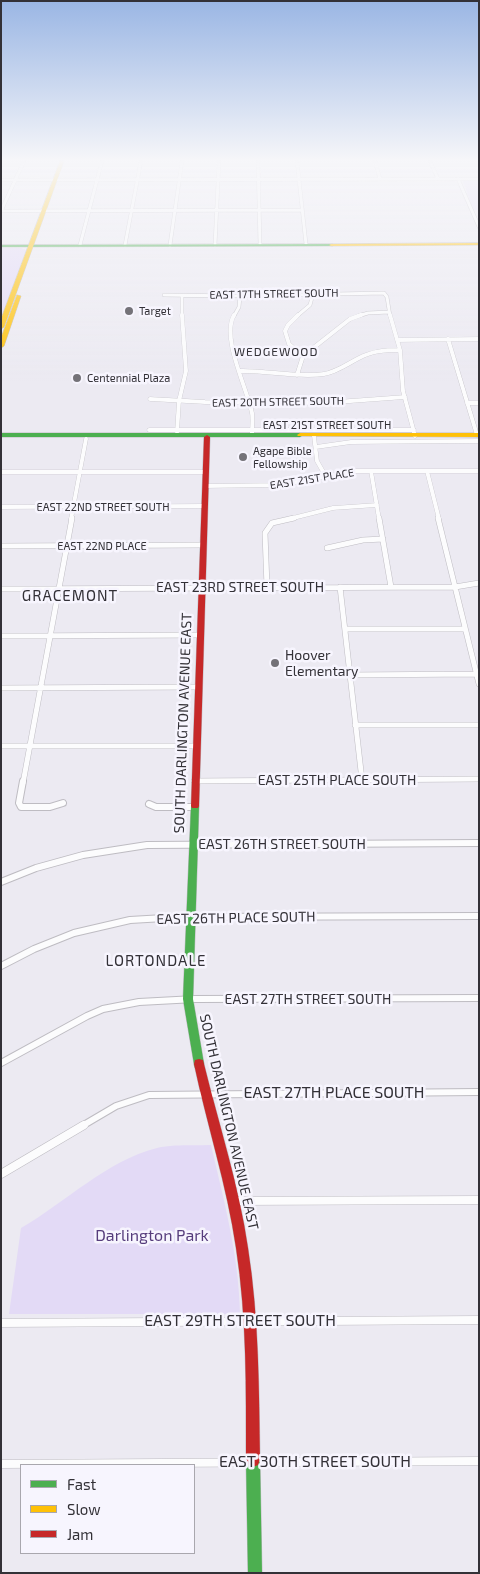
<!DOCTYPE html>
<style>
body{margin:0}
#map{position:relative;width:480px;height:1574px;overflow:hidden;background:#eceaf2;font-family:"Exo 2",sans-serif}
canvas{display:block}
.frame{position:absolute;inset:0;border:2px solid #333137;pointer-events:none}
.legend{position:absolute;left:20px;top:1464px;width:175px;height:90px;box-sizing:border-box;background:#f7f5fe;border:1px solid #a9a7ae;margin:0;padding:6px 9px;list-style:none;font-size:15px;color:#333137}
.legend li{display:flex;align-items:center;gap:10px;height:25px}
.legend b{width:25px;border:1px solid #a9a7ae}
</style>
<div id="map">
<canvas width="480" height="1574"></canvas>
<div class="frame"></div>
<ul class="legend">
<li><b style="height:6px;background:#4caf50"></b>Fast</li>
<li><b style="height:6px;background:#ffc107"></b>Slow</li>
<li><b style="height:6px;background:#c62828"></b>Jam</li>
</ul>
</div>
<script>
const ctx = document.querySelector('canvas').getContext('2d');
ctx.lineJoin = 'round';
function fill(path, color) { ctx.fillStyle = color; ctx.fill(path, 'evenodd'); }
function trace(path, color, width, dash) { ctx.strokeStyle = color; ctx.lineWidth = width; ctx.lineCap = dash ? 'butt' : 'round'; ctx.setLineDash(dash || []); ctx.stroke(path); }
function write(font, color, halo, rows, align = 'center') {
  ctx.font = font + ' "Exo 2",sans-serif'; ctx.lineWidth = 5; ctx.setLineDash([]); ctx.textBaseline = 'middle'; ctx.strokeStyle = halo; ctx.fillStyle = color; for (const [text, x, y, turn = 0] of rows) {
    ctx.save(); ctx.translate(x, y); ctx.rotate((+turn || 0) * Math.PI / 180); ctx.textAlign = isNaN(turn) ? turn : align; if (halo) ctx.strokeText(text, 0, 0); ctx.fillText(text, 0, 0); ctx.restore();
  }
}
const green = new Path2D(`
 M 463,181 L 479,181 L 479,210 L 473,210 Z
 M 1,248 L 21,248 L 26,250 L 1,318 Z
 M 211,1145 C 224,1201 239,1256 240,1314 L 9,1314 L 21,1228 C 66,1202 106,1161 157,1148 C 174,1144 194,1146 211,1145 Z`);
const streetFar4 = new Path2D(`
 M 258,161 L 260,244
 M 297,161 L 306,244
 M 375,161 L 380,179
 M 430,161 L 438,179
 M 458,179 L 479,227
 M 1,180 L 479,179
 M 1,211 L 302,210
 M 1,211 L 24,161
 M 80,245 L 102,161
 M 125,245 L 141,161
 M 170,245 L 182,161
 M 215,245 L 219,161
 M 164,295 L 240,296 L 384,293 L 387,297 L 390,316
 M 182,295 L 182,316
 M 234,316 L 239,307 L 240,296
 M 297,316 L 310,305 L 313,294
 M 358,316 L 368,313 L 389,312`);
const streetFar3 = new Path2D(`
 M 234,315 C 221,338 247,388 252,413 C 253,420 252,427 252,433
 M 298,315 L 288,325 L 285,331 L 289,344 L 303,356
 M 390,315 L 400,350 L 403,391 L 415,436
 M 448,339 L 477,435
 M 397,340 L 479,339
 M 239,371 C 267,370 296,378 324,374 C 337,372 347,364 359,358 C 372,351 385,350 400,350
 M 297,375 L 303,356 L 350,319 L 361,315
 M 150,399 L 205,402 L 323,403 L 405,397
 M 467,403 L 479,403
 M 149,430 L 414,430
 M 177,432 L 179,401 L 186,371 L 182,315
 M 314,436 L 317,461 L 325,475
 M 316,447 L 351,442 L 479,441
 M 371,471 L 379,519
 M 427,471 L 439,519
 M 1,472 L 206,472
 M 205,486 L 280,485 L 356,471 L 479,471
 M 1,507 L 204,506
 M 71,519 L 86,439
 M 289,519 L 333,508 L 377,505`);
const streetFar2 = new Path2D(`
 M 379,518 L 391,587
 M 438,518 L 479,684
 M 1,546 L 203,545
 M 327,548 L 363,540 L 383,539
 M 267,587 L 265,533 L 272,523 L 294,518
 M 340,587 L 362,780
 M 1,589 L 455,587 L 479,583
 M 345,629 L 465,629
 M 1,636 L 200,635
 M 350,675 L 476,674
 M 1,688 L 198,687
 M 355,725 L 479,725
 M 1,746 L 196,746
 M 194,781 L 479,779
 M 23,783 L 72,518`);
const streetFar1 = new Path2D(`
 M 23,781 L 19,803 L 21,807 L 50,807 L 63,803
 M 149,804 L 156,807 L 194,807
 M 1,882 L 36,868 L 83,855 L 147,845 L 479,843
 M 1,966 L 34,949 L 74,933 L 130,920 L 181,917 L 479,916
 M 1,1063 L 87,1016 L 103,1009 L 139,1002 L 195,999 L 479,998
 M 82,1126 L 116,1106 L 149,1095 L 479,1092`);
const street = new Path2D(`
 M 1,1174 L 84,1125
 M 233,1201 L 479,1200
 M 1,1323 L 479,1320
 M 1,1464 L 479,1461`);
const fast = new Path2D(`
 M 333,244 L 333,246 L 331,246 L 1,247 L 1,245 Z
 M 1,433 L 300,433 L 303,435 L 300,437 L 1,437 Z
 M 195,803 L 198,804 L 199,806 L 193,999 L 204,1064 L 203,1068 L 199,1069 L 195,1068 L 194,1064 L 183,999 L 191,806 L 192,804 Z
 M 253,1453 L 258,1455 L 260,1460 L 262,1573 L 248,1573 L 246,1460 L 248,1455 Z`);
const slow = new Path2D(`
 M 60,161 L 64,161 L 4,327 L 1,329 L 1,319 Z
 M 479,243 L 479,245 L 331,246 L 329,245 L 331,244 Z
 M 17,295 L 21,296 L 4,346 L 1,348 L 1,338 Z
 M 300,433 L 479,433 L 479,437 L 298,436 L 297,435 Z`);
const jam = new Path2D(`
 M 207,435 L 210,437 L 199,806 L 198,808 L 192,808 L 191,806 L 204,437 Z
 M 199,1059 L 203,1060 L 204,1064 C 219,1125 239,1186 248,1248 C 259,1318 259,1389 260,1460 L 258,1465 L 253,1467 L 248,1465 L 246,1460 C 246,1389 247,1319 236,1248 C 227,1186 207,1125 194,1064 L 195,1060 Z`);
const markers = [
 [129,311,5,"#747278"],
 [77,378,5,"#747278"],
 [243,457,5,"#747278"],
 [275,663,5,"#747278"]
];
const farStreetnames = [
 ["EAST 17TH STREET SOUTH",274,294,-1],
 ["EAST 20TH STREET SOUTH",278,402,-1],
 ["EAST 21ST STREET SOUTH",327,425],
 ["EAST 21ST PLACE",312,479,-9],
 ["EAST 22ND STREET SOUTH",103,507],
 ["EAST 22ND PLACE",102,546]
];
const farPoinames = [
 ["Target",139,311],
 ["Centennial Plaza",87,378],
 ["Agape Bible",253,451],
 ["Fellowship",253,464]
];
const farNeighbourhoodnames = [
 ["WEDGEWOOD",276,352]
];
const streetNames = [
 ["EAST 23RD STREET SOUTH",240,587],
 ["SOUTH DARLINGTON AVENUE EAST",183,723,-88],
 ["EAST 25TH PLACE SOUTH",337,780],
 ["EAST 26TH STREET SOUTH",282,844],
 ["EAST 26TH PLACE SOUTH",236,918,-1],
 ["EAST 27TH STREET SOUTH",308,999],
 ["SOUTH DARLINGTON AVENUE EAST",229,1122,77]
];
const poiNames = [
 ["Hoover",285,655],
 ["Elementary",285,671]
];
const neighbourhoodNames = [
 ["GRACEMONT",70,596],
 ["LORTONDALE",156,961]
];
const nearStreetnames = [
 ["EAST 27TH PLACE SOUTH",334,1093],
 ["EAST 29TH STREET SOUTH",240,1321],
 ["EAST 30TH STREET SOUTH",315,1462]
];
const nearParknames = [
 ["Darlington Park",152,1236]
];
fill(green, '#e3daf6');
trace(streetFar4, '#bebcc2', 4);
trace(streetFar3, '#bebcc2', 4.5);
trace(streetFar2, '#bebcc2', 6);
trace(streetFar1, '#bebcc2', 8);
trace(street, '#bebcc2', 9);
trace(fast, '#bebcc2', 1);
trace(slow, '#bebcc2', 1);
trace(jam, '#bebcc2', 1);
trace(streetFar4, '#fcfcfd', 3);
trace(streetFar3, '#fcfcfd', 4);
trace(streetFar2, '#fcfcfd', 5);
trace(streetFar1, '#fcfcfd', 6);
trace(street, '#fcfcfd', 8);
fill(fast, '#4caf50');
fill(slow, '#ffc107');
fill(jam, '#c62828');
const sky = ctx.createLinearGradient(0, 0, 0, 381);
sky.addColorStop(0, '#9ab6e4');
sky.addColorStop(0.42, '#f6f6f9');
sky.addColorStop(1, '#f6f6f900');
ctx.fillStyle = sky;
ctx.fillRect(0, 0, 480, 381);
for (const [x, y, r, color] of markers) { const dot = new Path2D(); dot.arc(x, y, r, 0, 2 * Math.PI); ctx.fillStyle = color; ctx.fill(dot); trace(dot, '#f7f5fe', 2); }
write('11px', '#333137', '#f7f5fe', farStreetnames);
write('11px', '#333137', '#f7f5fe', farPoinames, 'left');
ctx.letterSpacing = '1px';
write('12px', '#333137', '#f7f5fe', farNeighbourhoodnames);
ctx.letterSpacing = '0px';
write('14px', '#333137', '#f7f5fe', streetNames);
write('14px', '#333137', '#f7f5fe', poiNames, 'left');
ctx.letterSpacing = '1px';
write('15px', '#333137', '#f7f5fe', neighbourhoodNames);
ctx.letterSpacing = '0px';
write('16px', '#333137', '#f7f5fe', nearStreetnames);
write('16px', '#563d7c', '#f7f5fe', nearParknames);
</script>
